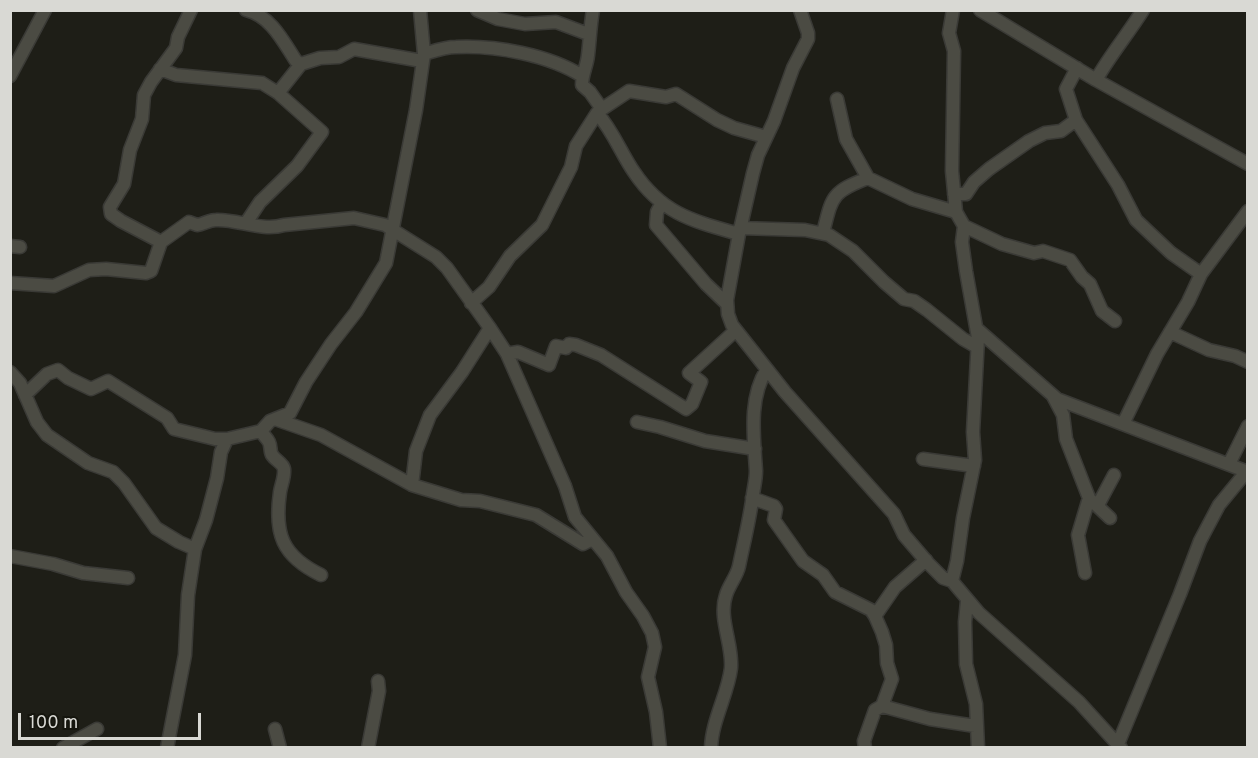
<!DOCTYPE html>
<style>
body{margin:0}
#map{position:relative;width:1258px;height:758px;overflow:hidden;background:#1e1e17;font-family:Overpass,sans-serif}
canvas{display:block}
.frame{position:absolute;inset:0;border:12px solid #d9d9d4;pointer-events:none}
.scale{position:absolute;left:18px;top:713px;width:183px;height:27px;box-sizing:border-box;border:3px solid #d9d9d4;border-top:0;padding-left:8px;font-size:18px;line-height:21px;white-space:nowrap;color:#d9d9d4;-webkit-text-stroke:4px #15150e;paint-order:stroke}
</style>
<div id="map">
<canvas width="1258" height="758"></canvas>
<div class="frame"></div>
<div class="scale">100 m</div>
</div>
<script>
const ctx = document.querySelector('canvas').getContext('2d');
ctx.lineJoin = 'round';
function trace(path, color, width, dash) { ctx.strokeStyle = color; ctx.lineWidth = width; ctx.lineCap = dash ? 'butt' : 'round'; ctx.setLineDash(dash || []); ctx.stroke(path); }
const minor = new Path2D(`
 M 246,10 C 271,16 283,41 296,61 L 301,64
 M 477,10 L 498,19 L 525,24 L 556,22 L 588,34
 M 593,10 C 590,27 590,39 588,55 C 587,66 582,74 582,85 L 590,92 L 602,109 L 597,113 C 613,131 621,153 634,172 C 662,214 693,221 739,234
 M 800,10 L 808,33 L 808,39 L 793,68 L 774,121 L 758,155 L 753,173 L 739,234 L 727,300 L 728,314 L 732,325 L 785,392 L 894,514 L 904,535 L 928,563 L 943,578 L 952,581 L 979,613 L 1079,702 L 1121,748
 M 980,10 L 1096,80 L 1248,164
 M 424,54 C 434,51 445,47 456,47 C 495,45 549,55 582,76
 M 1077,68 L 1066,89 L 1076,120 L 1118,185 L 1136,220 L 1171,253 L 1201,274
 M 160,69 L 176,75 L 262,83 L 278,93 L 322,132 L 297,166 L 260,202 L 246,223
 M 10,76 L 45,10
 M 1096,80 C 1110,55 1128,34 1143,10
 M 278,93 L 301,64 L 320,58 L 339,57 L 354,49 L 422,61
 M 837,99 L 846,139 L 868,178
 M 602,109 L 629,91 L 666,97 L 676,94 L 717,120 L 734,128 L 766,137
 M 954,194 L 966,194 L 974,182 L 989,169 L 1029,141 L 1045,133 L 1061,131 L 1076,120
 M 662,203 L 657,212 L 656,225 L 706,284 L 727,304
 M 964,226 L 1002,244 L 1034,253 L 1043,251 L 1070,260 L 1082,277 L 1090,284 L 1102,311 L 1115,321
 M 740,228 L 805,230 L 829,235 L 853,251 L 884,282 L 904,299 L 914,301 L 927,310 L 963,339 L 977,347
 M 823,233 C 832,197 831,192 868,178 L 912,199 L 956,212
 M 161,242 L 121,221 L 111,214 L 110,207 L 124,184 L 130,150 L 142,119 L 144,95 L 151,82 L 176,48 L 178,37 L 191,10
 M 10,246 L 20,247
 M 10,283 L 54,286 L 89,270 L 106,269 L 146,273 L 151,271 L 161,242 L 189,222 L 197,225 C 204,224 209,220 216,220 C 238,219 262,232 284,225 L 354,218 L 385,225 L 436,257 L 447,268 L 490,328 L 507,354 L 565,486 L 575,517 L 607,556 L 626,592 L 643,616 L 652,633 L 655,647 L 648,677 L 656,712 L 660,748
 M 471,303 L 489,287 L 510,256 L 542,225 L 571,167 L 576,146 L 597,113
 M 977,329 L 1057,399 L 1248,472
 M 1170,332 L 1209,350 L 1235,356 L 1248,362
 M 507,354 L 518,352 L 549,365 L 556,346 L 566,348 L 569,344 L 576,345 L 601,355 L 686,409 L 692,404 L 701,382 L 689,373 L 735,331
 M 10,372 L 20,383 L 37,422 L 47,435 L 88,463 L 113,472 L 124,483 L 156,528 L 179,542 L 195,549
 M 25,395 L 47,374 L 58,370 L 68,378 L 91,389 L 108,381 L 167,418 L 174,429 L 215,439 L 227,439
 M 1053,396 L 1063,415 L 1066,439 L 1089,498 L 1078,535 L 1085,573
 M 275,419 L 321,435 L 412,485 L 461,500 L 480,501 L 536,515 L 583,544 L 592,539
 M 637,422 L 660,427 L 705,441 L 755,449
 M 1123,424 L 1157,354 L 1188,302 L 1201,274 L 1248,211
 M 261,431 C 263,435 267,438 269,442 C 271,446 270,452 272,455 C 276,461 283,463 284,469 C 285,477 281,485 280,492 C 274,534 282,556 321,575
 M 923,459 L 974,466
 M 1229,464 L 1248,426
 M 412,485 L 416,451 L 430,415 L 462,372 L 490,328
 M 752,498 L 774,506 L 776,509 L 774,520 L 803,561 L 823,575 L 835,592 L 871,610 L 875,616 L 882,632 L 886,645 L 887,663 L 892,679 L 882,706
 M 1092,501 L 1110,518
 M 1098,505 L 1114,475
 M 10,556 L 53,564 L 83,573 L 128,578
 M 952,581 L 957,561 L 963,518 L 975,460 L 973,432 L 978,338 L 966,271 L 962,242 L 964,226 L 956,212 L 952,171 L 954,51 L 949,33 L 953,10
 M 967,601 L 965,622 L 966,664 L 976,704 L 978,748
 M 875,616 L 895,587 L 926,560
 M 275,729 L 280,748
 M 1118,744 L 1180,594 L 1200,541 L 1219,505 L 1247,471
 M 63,748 L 97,729
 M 167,748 L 185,655 L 188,595 L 195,549 L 206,520 L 217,478 L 221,452 L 227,439 L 261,431 L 270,421 L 290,413 L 306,382 L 331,344 L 356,312 L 386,263 L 416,110 L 424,54 L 420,10
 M 368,748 L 379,691 L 378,681
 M 711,748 C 712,720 728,694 731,668 C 733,644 718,618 726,595 C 729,585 737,576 739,566 C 744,542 750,518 753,494 C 754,487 756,479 756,471 C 754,438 748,398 767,369
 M 865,748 L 864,741 L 875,710 L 882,706 L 930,719 L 975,726`);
trace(minor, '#3a3a36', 15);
trace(minor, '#4b4b43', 12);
</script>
